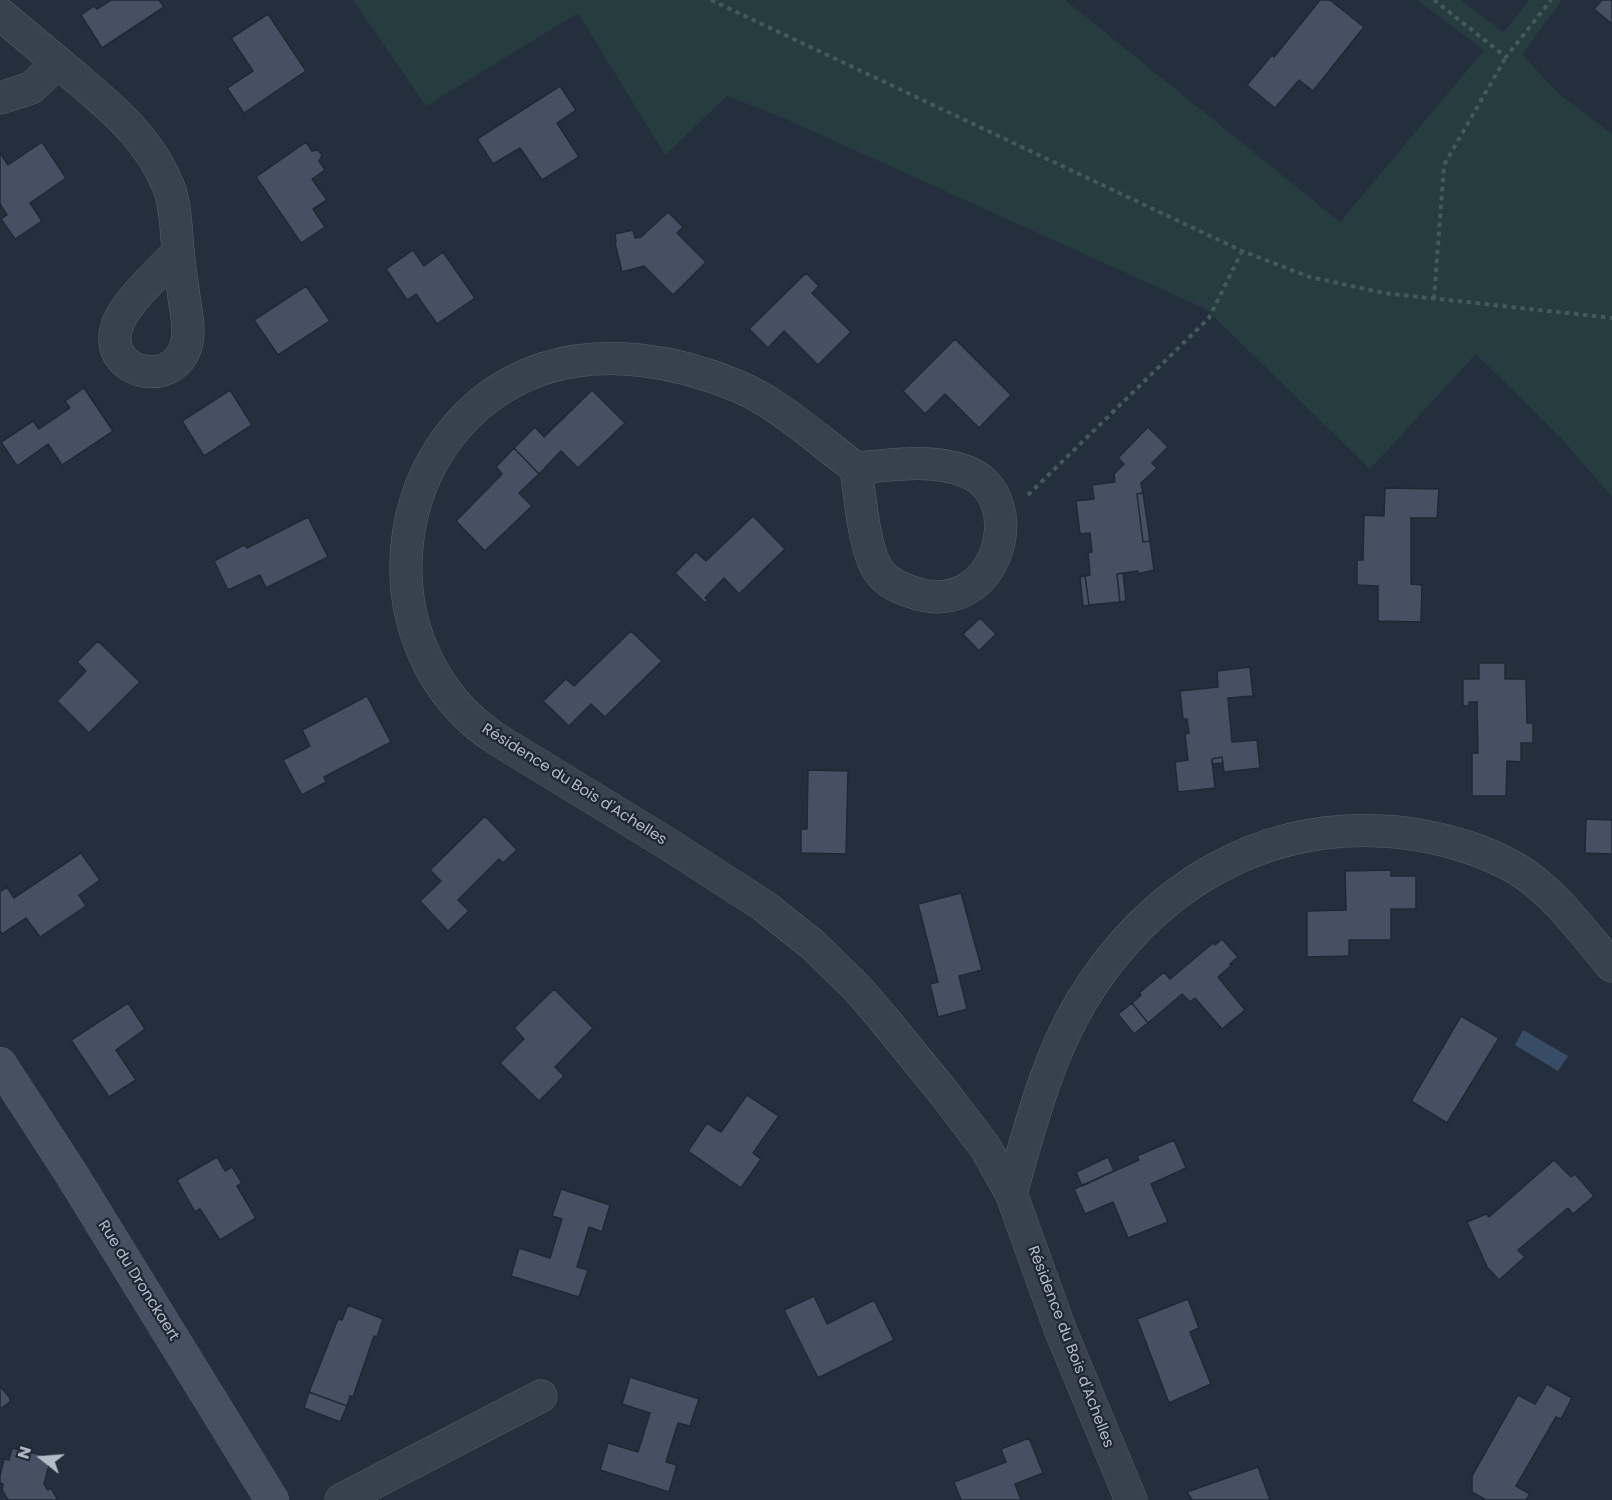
<!DOCTYPE html>
<meta charset="utf-8">
<style>
body{margin:0}
#map{position:relative;width:1612px;height:1500px;overflow:hidden;background:#242f3e;font-family:Poppins,sans-serif}
canvas{display:block}
.north{position:absolute;left:12px;top:1428px;width:60px;height:60px;-webkit-text-stroke:4px #1d2633;paint-order:stroke;rotate:287deg;font-size:16px;font-weight:700;line-height:24px;text-align:center;color:#b4bcc9}
.north::after{content:'';display:block;margin:auto;width:21px;height:27px;background:#b4bcc9;clip-path:polygon(50% 0,100% 100%,50% 72%,0 100%)}
</style>
<div id="map">
<canvas width="1612" height="1500"></canvas>
<div class="north">N</div>
</div>
<script>
const ctx = document.querySelector('canvas').getContext('2d');
ctx.lineJoin = 'round';
function fill(path, color) { ctx.fillStyle = color; ctx.fill(path, 'evenodd'); }
function trace(path, color, width, dash) { ctx.strokeStyle = color; ctx.lineWidth = width; ctx.lineCap = dash ? 'butt' : 'round'; ctx.setLineDash(dash || []); ctx.stroke(path); }
function write(font, color, halo, rows, align = 'center') {
  ctx.font = font + ' Poppins,sans-serif'; ctx.lineWidth = 4.5; ctx.setLineDash([]); ctx.textBaseline = 'middle'; ctx.strokeStyle = halo; ctx.fillStyle = color; for (const [text, x, y, turn = 0] of rows) {
    ctx.save(); ctx.translate(x, y); ctx.rotate((+turn || 0) * Math.PI / 180); ctx.textAlign = isNaN(turn) ? turn : align; if (halo) ctx.strokeText(text, 0, 0); ctx.fillText(text, 0, 0); ctx.restore();
  }
}
const green = new Path2D(`
 M 353,0 L 1065,0 L 1340,222 L 1484,50 L 1417,0 L 1461,0 L 1503,33 L 1529,0 L 1562,0 L 1522,54 L 1557,92 L 1612,134 L 1612,497 L 1560,437 L 1476,354 L 1370,469 L 1206,309 L 786,119 L 727,96 L 665,155 L 578,13 L 426,106 Z`);
const water = new Path2D(`
 M 1523,1030 L 1568,1056 L 1558,1071 L 1515,1045 Z`);
const building = new Path2D(`
 M 111,0 L 159,0 L 164,7 L 102,48 L 81,15 L 94,6 L 97,9 Z
 M 1320,0 L 1330,0 L 1364,27 L 1313,91 L 1299,80 L 1275,108 L 1247,85 L 1272,55 L 1274,57 Z
 M 1602,0 L 1612,0 L 1612,24 L 1594,9 Z
 M 268,14 L 306,71 L 244,113 L 227,88 L 253,71 L 231,38 Z
 M 560,86 L 576,110 L 557,123 L 579,157 L 542,180 L 520,148 L 493,164 L 477,139 Z
 M 42,142 L 66,178 L 30,203 L 42,221 L 15,239 L 1,219 L 7,215 L 0,204 L 0,153 L 8,165 Z
 M 306,142 L 312,151 L 318,150 L 322,155 L 319,161 L 325,170 L 312,179 L 327,200 L 313,209 L 325,227 L 301,243 L 256,177 Z
 M 668,212 L 683,227 L 677,233 L 706,262 L 673,295 L 644,266 L 622,272 L 615,243 L 616,242 L 615,234 L 633,230 L 635,238 L 641,237 Z
 M 413,250 L 424,266 L 443,252 L 475,298 L 437,324 L 416,294 L 407,300 L 386,269 Z
 M 806,273 L 819,286 L 812,293 L 851,332 L 818,365 L 784,331 L 768,348 L 749,329 Z
 M 306,286 L 330,321 L 278,355 L 254,320 Z
 M 955,339 L 1011,395 L 979,428 L 945,394 L 925,414 L 903,391 Z
 M 84,388 L 113,431 L 62,465 L 48,444 L 17,466 L 1,442 L 33,421 L 39,429 L 70,408 L 65,401 Z
 M 230,390 L 252,425 L 204,456 L 182,421 Z
 M 592,390 L 625,423 L 578,468 L 561,451 L 539,474 L 514,448 L 535,427 L 544,437 Z
 M 1148,427 L 1168,447 L 1152,463 L 1157,468 L 1141,483 L 1143,493 L 1137,494 L 1143,542 L 1150,541 L 1154,570 L 1138,574 L 1138,571 L 1117,574 L 1120,602 L 1089,605 L 1085,576 L 1090,575 L 1088,553 L 1092,552 L 1090,533 L 1080,534 L 1076,501 L 1094,499 L 1092,485 L 1115,482 L 1114,474 L 1124,464 L 1118,458 Z
 M 514,448 L 539,474 L 519,493 L 532,506 L 485,551 L 456,521 L 502,474 L 496,467 Z
 M 1385,488 L 1439,489 L 1437,518 L 1411,518 L 1411,584 L 1422,585 L 1421,622 L 1378,621 L 1378,586 L 1357,585 L 1357,560 L 1363,560 L 1364,515 L 1384,516 Z
 M 1143,493 L 1150,541 L 1143,542 L 1137,494 Z
 M 753,516 L 785,549 L 739,594 L 724,578 L 705,598 L 708,600 L 705,603 L 675,573 L 696,552 L 706,561 Z
 M 308,517 L 328,557 L 266,588 L 260,575 L 228,590 L 214,561 L 244,545 L 247,548 Z
 M 1123,573 L 1126,601 L 1120,602 L 1117,574 Z
 M 1085,576 L 1089,605 L 1083,606 L 1080,577 Z
 M 980,618 L 996,634 L 979,651 L 963,634 Z
 M 631,631 L 662,661 L 605,717 L 591,704 L 569,726 L 543,701 L 566,679 L 574,686 Z
 M 98,641 L 140,682 L 89,733 L 57,701 L 86,671 L 77,662 Z
 M 1479,663 L 1505,663 L 1505,679 L 1526,679 L 1527,723 L 1533,723 L 1533,743 L 1521,743 L 1521,762 L 1507,761 L 1506,796 L 1472,796 L 1472,753 L 1478,753 L 1477,702 L 1469,702 L 1469,706 L 1463,706 L 1463,679 L 1479,679 Z
 M 1250,667 L 1253,696 L 1228,698 L 1232,742 L 1257,740 L 1260,768 L 1224,772 L 1222,757 L 1212,759 L 1215,788 L 1178,792 L 1175,762 L 1188,760 L 1185,734 L 1189,733 L 1187,719 L 1183,719 L 1180,691 L 1218,687 L 1217,671 Z
 M 367,696 L 391,742 L 324,777 L 326,782 L 302,795 L 283,760 L 310,746 L 302,730 Z
 M 1222,757 L 1223,763 L 1212,764 L 1212,759 Z
 M 808,770 L 848,771 L 846,854 L 801,853 L 801,829 L 807,829 Z
 M 485,816 L 517,850 L 503,863 L 499,859 L 458,900 L 469,911 L 448,931 L 420,901 L 441,881 L 430,870 Z
 M 1586,819 L 1612,820 L 1612,854 L 1585,853 Z
 M 81,853 L 100,880 L 79,895 L 86,906 L 40,937 L 26,918 L 2,934 L 0,931 L 0,892 L 7,887 L 14,898 Z
 M 1391,870 L 1391,876 L 1416,876 L 1416,909 L 1391,909 L 1391,940 L 1349,940 L 1349,956 L 1307,957 L 1307,911 L 1346,910 L 1345,871 Z
 M 961,893 L 982,970 L 959,976 L 967,1009 L 938,1017 L 930,984 L 938,982 L 918,904 Z
 M 1222,939 L 1238,957 L 1230,964 L 1232,965 L 1218,977 L 1245,1010 L 1222,1029 L 1195,998 L 1190,1002 L 1182,994 L 1148,1023 L 1132,1003 L 1141,995 L 1139,993 L 1164,972 L 1170,979 L 1213,943 L 1215,945 Z
 M 554,989 L 593,1028 L 555,1067 L 564,1076 L 539,1101 L 500,1063 L 524,1039 L 514,1028 Z
 M 128,1003 L 145,1029 L 116,1050 L 136,1080 L 109,1097 L 71,1040 Z
 M 1132,1003 L 1148,1023 L 1134,1034 L 1118,1014 Z
 M 1461,1016 L 1499,1038 L 1447,1123 L 1411,1101 Z
 M 747,1095 L 779,1116 L 753,1153 L 761,1159 L 741,1188 L 688,1151 L 707,1123 L 721,1132 Z
 M 1174,1140 L 1186,1168 L 1151,1184 L 1168,1222 L 1128,1238 L 1113,1202 L 1085,1214 L 1074,1189 L 1139,1160 L 1137,1156 Z
 M 217,1157 L 225,1171 L 232,1167 L 242,1183 L 237,1186 L 256,1218 L 220,1240 L 200,1209 L 195,1212 L 177,1180 Z
 M 1108,1157 L 1114,1171 L 1082,1186 L 1076,1172 Z
 M 1554,1160 L 1571,1177 L 1575,1174 L 1594,1196 L 1573,1214 L 1568,1208 L 1518,1250 L 1525,1257 L 1499,1280 L 1489,1269 L 1488,1269 L 1467,1222 L 1486,1214 L 1489,1217 Z
 M 561,1189 L 610,1205 L 602,1232 L 589,1227 L 577,1267 L 588,1270 L 579,1297 L 511,1276 L 519,1248 L 550,1258 L 562,1219 L 552,1216 Z
 M 814,1296 L 827,1324 L 874,1300 L 894,1340 L 818,1378 L 784,1310 Z
 M 1188,1299 L 1199,1328 L 1190,1332 L 1211,1384 L 1169,1403 L 1137,1319 Z
 M 348,1305 L 383,1319 L 377,1337 L 374,1336 L 353,1397 L 350,1396 L 347,1406 L 309,1392 L 338,1319 L 342,1320 Z
 M 630,1377 L 699,1399 L 690,1426 L 678,1423 L 666,1462 L 677,1465 L 669,1492 L 600,1470 L 608,1443 L 638,1452 L 650,1413 L 622,1404 Z
 M 1547,1384 L 1572,1398 L 1561,1419 L 1556,1417 L 1516,1486 L 1530,1494 L 1526,1500 L 1486,1500 L 1472,1492 L 1472,1476 L 1518,1395 L 1535,1404 Z
 M 0,1386 L 10,1398 L 10,1402 L 0,1409 Z
 M 309,1392 L 347,1406 L 340,1422 L 304,1408 Z
 M 1029,1438 L 1043,1473 L 1015,1484 L 1021,1500 L 961,1500 L 954,1482 L 1006,1462 L 1001,1449 Z
 M 12,1448 L 51,1457 L 44,1484 L 48,1490 L 51,1488 L 58,1500 L 8,1500 L 2,1490 L 3,1484 L 0,1483 L 0,1476 L 4,1459 L 9,1460 Z
 M 1258,1467 L 1270,1500 L 1192,1500 L 1187,1492 Z`);
const path = new Path2D(`
 M 711,0 L 1242,251 L 1310,277 L 1384,293 L 1612,318
 M 1434,0 L 1506,57 L 1551,0
 M 1434,299 L 1444,165 L 1506,57
 M 1028,495 L 1209,318 L 1242,251`);
const minor = new Path2D(`
 M 0,14 C 24,34 49,55 73,75 C 111,107 150,139 169,188 C 176,207 176,230 178,250 C 180,273 184,295 187,318 C 199,398 93,380 119,321 C 129,299 161,270 178,252
 M 0,98 L 31,88 L 58,63
 M 856,468 C 860,495 864,555 881,574 C 889,584 901,588 912,592 C 997,623 1033,496 965,471 C 930,458 892,465 856,468 C 819,441 779,403 737,386 C 678,361 605,348 542,369 C 383,424 357,649 498,740 L 668,844 L 764,906 L 813,945 L 856,987 L 882,1017 L 944,1093 L 985,1147 L 1011,1193 L 1060,1329 L 1131,1500
 M 1011,1193 C 1030,1128 1046,1061 1081,1002 C 1150,888 1262,819 1397,832 C 1440,837 1479,847 1517,869 C 1555,892 1583,933 1612,966
 M 341,1500 L 541,1396`);
const secondary = new Path2D(`
 M 0,1064 L 72,1175 L 272,1500`);
const streetNames = [
 ["Résidence du Bois d'Achelles",574,785,32],
 ["Rue du Dronckaert",138,1281,58],
 ["Résidence du Bois d'Achelles",1070,1347,69]
];
fill(green, '#263c3f');
fill(water, '#394c67');
fill(building, '#455162');
trace(building, '#1f2835', 1.5);
trace(minor, '#565f6c', 33);
trace(secondary, '#565f6c', 34);
trace(path, '#44595c', 4, [4.5, 4.5]);
trace(minor, '#38414e', 32);
trace(secondary, '#465061', 33);
write('15px', '#b4bcc9', '#1d2633', streetNames);
</script>
